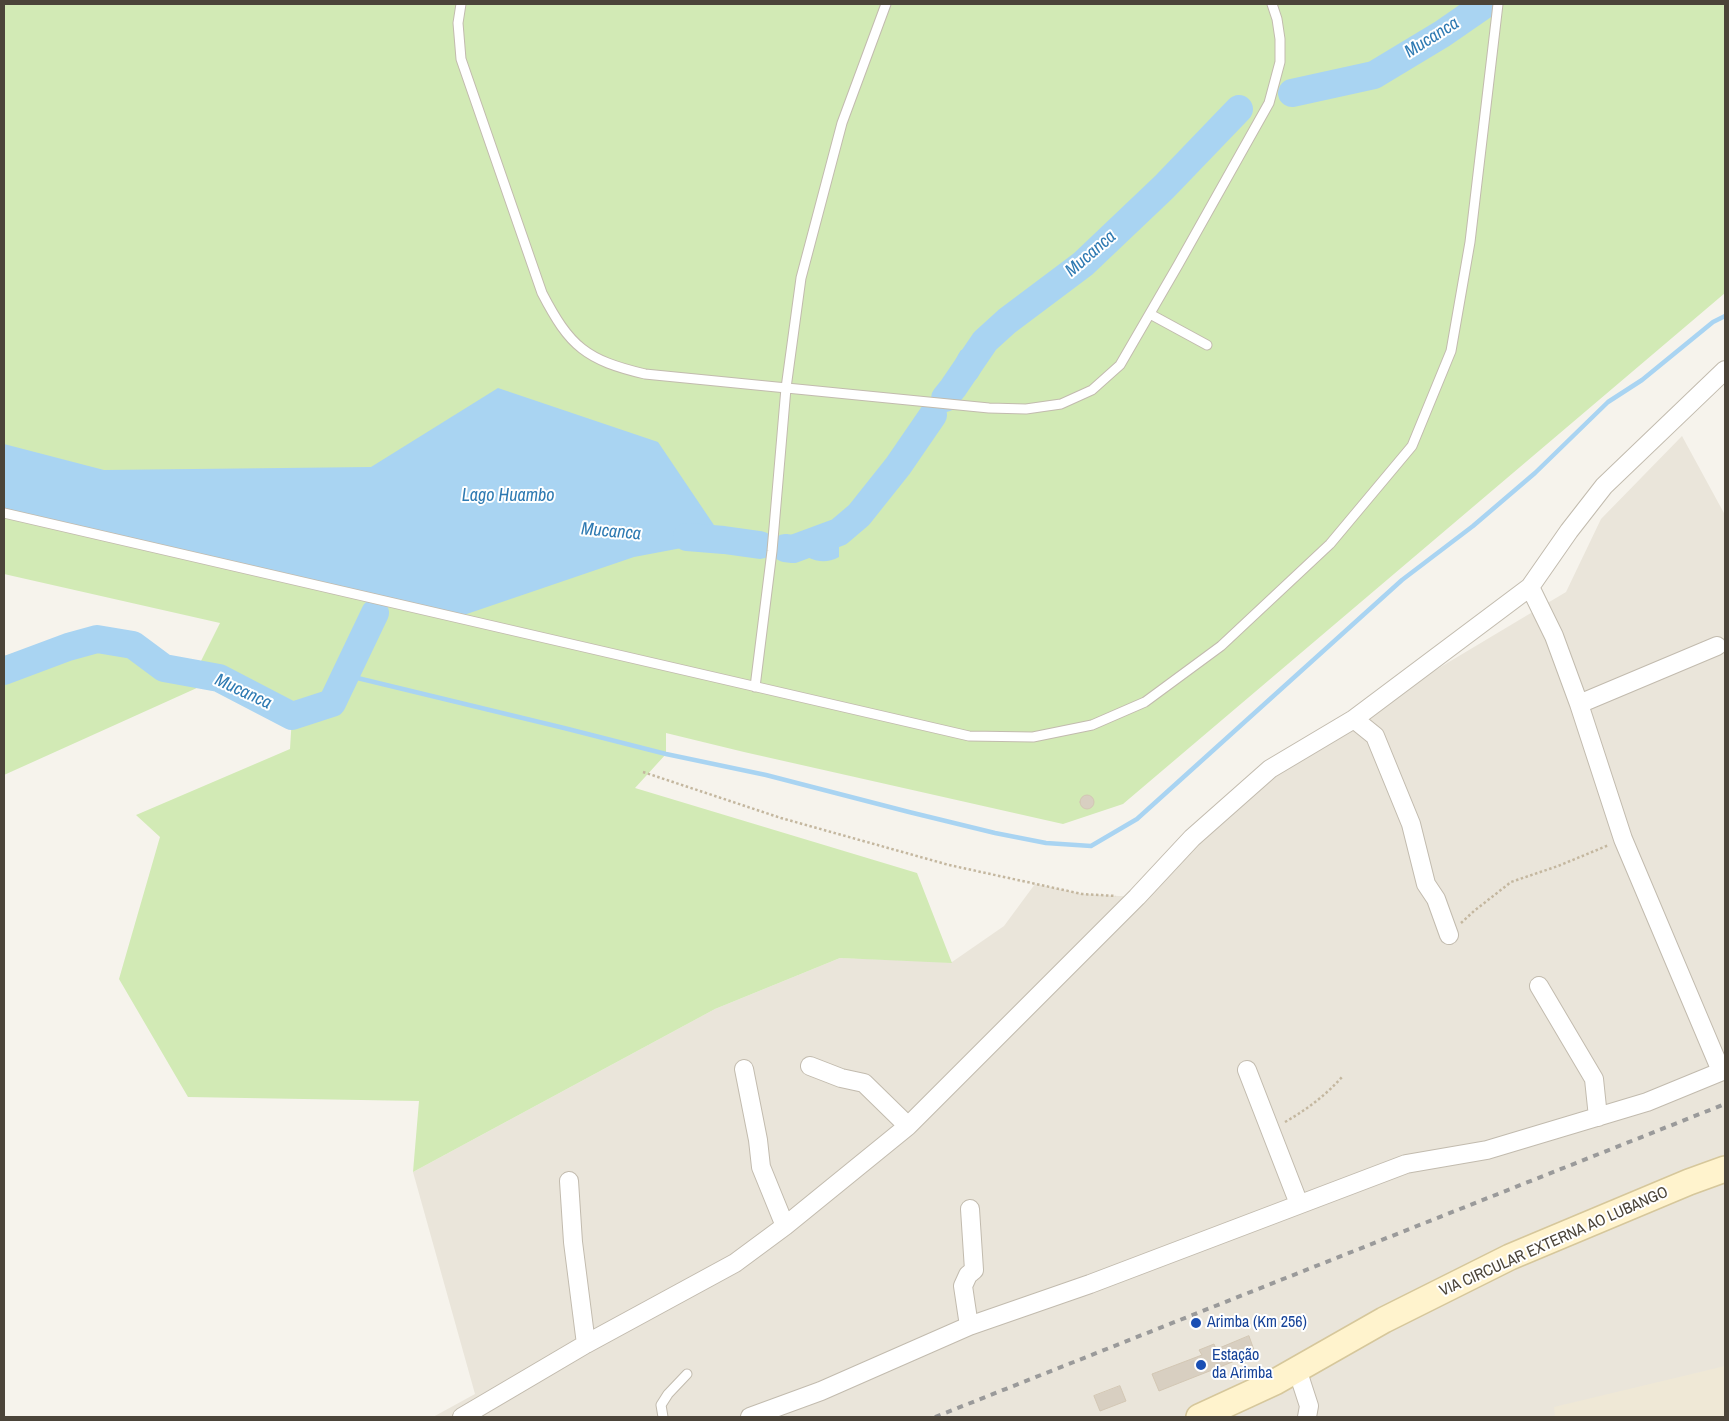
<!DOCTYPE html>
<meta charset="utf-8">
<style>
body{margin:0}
#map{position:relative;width:1729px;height:1421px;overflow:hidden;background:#f6f3ec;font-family:"Archivo Narrow",sans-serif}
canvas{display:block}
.frame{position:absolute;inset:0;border:5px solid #4b4439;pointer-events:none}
</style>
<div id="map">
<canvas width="1729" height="1421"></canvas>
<div class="frame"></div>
</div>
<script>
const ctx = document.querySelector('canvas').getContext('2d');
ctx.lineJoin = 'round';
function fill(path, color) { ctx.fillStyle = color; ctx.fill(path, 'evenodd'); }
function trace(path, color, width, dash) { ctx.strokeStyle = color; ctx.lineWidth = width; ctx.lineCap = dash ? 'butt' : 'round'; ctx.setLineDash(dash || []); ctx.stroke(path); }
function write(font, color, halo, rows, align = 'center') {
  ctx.font = font + ' "Archivo Narrow",sans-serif'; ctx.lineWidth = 4; ctx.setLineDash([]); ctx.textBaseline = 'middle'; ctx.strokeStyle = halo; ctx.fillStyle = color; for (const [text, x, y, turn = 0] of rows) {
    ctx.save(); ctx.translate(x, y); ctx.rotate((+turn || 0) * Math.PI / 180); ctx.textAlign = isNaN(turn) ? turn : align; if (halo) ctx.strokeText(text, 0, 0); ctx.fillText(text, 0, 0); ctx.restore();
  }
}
const residential = new Path2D(`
 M 1682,436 L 1725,515 L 1725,1417 L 433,1417 L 475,1394 L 413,1172 L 715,1009 L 840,958 L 952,962 L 1004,926 L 1035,884 L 1082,894 L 1137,897 L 1270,769 L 1566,592 L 1601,519 Z`);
const education = new Path2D(`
 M 1725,1366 L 1725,1417 L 1555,1417 L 1554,1407 Z`);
const green = new Path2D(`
 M 4,4 L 1725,4 L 1725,293 L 1123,804 L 1063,824 L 744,752 L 666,733 L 666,754 L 635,788 L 917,873 L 952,963 L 840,958 L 715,1009 L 413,1172 L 419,1101 L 188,1097 L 119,979 L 160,837 L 136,815 L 290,749 L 292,716 L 219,678 L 4,775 L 4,656 L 94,630 L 122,630 L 179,665 L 198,667 L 220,623 L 4,574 Z`);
const water = new Path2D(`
 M 979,339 L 985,341 C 985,347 981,351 981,357 C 980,361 982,365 981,369 C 979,382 965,388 953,388 C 950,375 954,360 961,350 L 970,348 Z
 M 498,388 L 658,442 L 724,540 L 634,557 L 455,618 L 4,513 L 4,444 L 104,470 L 371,467 Z
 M 813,532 L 839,532 L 839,557 C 822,566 808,559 793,549 L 793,541 L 799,537 Z`);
const stream = new Path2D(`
 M 345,675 L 564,728 L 666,754 L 766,775 L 909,812 L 995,833 L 1046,843 L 1091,846 L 1137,819 L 1402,580 L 1473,526 L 1535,473 L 1608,402 L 1642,380 L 1713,322 L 1725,316`);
const river = new Path2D(`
 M 1292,93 L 1374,75 L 1442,34 L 1484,5
 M 945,398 L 953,388 L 985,341 L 1007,321 L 1083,264 L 1164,187 L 1239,109
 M 687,537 L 724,540 L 760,545
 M 785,548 L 793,549 L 839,532 L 859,515 L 898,466 L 933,415
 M 4,671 L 68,647 L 97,639 L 133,645 L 164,668 L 219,678 L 292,716 L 332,703 L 375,613`);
const building = new Path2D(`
 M1080 802a7 7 0 1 1 14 0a7 7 0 1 1-14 0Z
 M 1249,1336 L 1255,1353 L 1159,1391 L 1152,1374 L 1202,1355 L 1199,1350 L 1214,1344 L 1216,1349 Z
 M 1120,1386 L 1126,1401 L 1100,1411 L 1094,1396 Z`);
const path = new Path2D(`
 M 643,772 L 781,818 L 949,865 L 1082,894 L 1116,896
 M 1461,923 L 1474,911 L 1511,882 L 1558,866 L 1609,845
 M 1285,1122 C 1306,1110 1325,1096 1342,1077`);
const lane = new Path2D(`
 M 461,4 L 458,23 L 461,59 L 542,293 C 570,347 586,360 645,374 L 989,408 L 1026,409 L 1061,404 L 1092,390 L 1120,365 L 1178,265 L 1269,103 L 1280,62 L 1280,39 L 1277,19 L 1272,4
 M 1150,314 L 1207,345
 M 4,513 L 969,736 L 1033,737 L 1092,725 L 1145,702 L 1221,646 L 1330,544 L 1412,446 L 1451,351 L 1470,242 L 1498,4
 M 755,687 L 772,551 L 786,388 L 801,278 L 842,123 L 886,4
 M 663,1417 L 661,1405 L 668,1394 L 687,1374`);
const street = new Path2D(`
 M 1530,587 L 1554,636 L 1579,704 L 1623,839 L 1721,1071
 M 1579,704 L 1717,646
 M 1354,719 L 1375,736 L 1411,824 L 1426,884 L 1436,899 L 1449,935
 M 1539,986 L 1594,1079 L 1598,1117
 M 810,1066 L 841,1078 L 864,1083 L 908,1126
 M 744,1069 L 758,1140 L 761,1167 L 785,1226
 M 1247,1070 L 1299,1204
 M 569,1181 L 573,1242 L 586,1344
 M 969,1326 L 963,1286 L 968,1275 L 974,1270 L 970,1209
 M 1297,1369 L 1309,1406 L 1307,1417
 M 462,1417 L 586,1344 L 735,1263 L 785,1226 L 908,1126 L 1137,897 L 1192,838 L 1270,769 L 1354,719 L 1530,587 L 1569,531 L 1604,486 L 1725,370
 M 750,1417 L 821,1391 L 969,1326 L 1090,1284 L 1406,1164 L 1487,1150 L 1647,1102 L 1725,1070`);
const secondary = new Path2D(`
 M 1199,1417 L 1275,1382 L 1384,1320 L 1510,1257 L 1689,1182 L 1725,1169`);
const rail = new Path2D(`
 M 935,1417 L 1725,1104`);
const markers = [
 [1196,1323,6,"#1a4fb4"],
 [1201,1365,6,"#1a4fb4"]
];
const streetNames = [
 ["VIA CIRCULAR EXTERNA AO LUBANGO",1554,1242,-24]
];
const transitNames = [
 ["Arimba (Km 256)",1207,1323],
 ["Estação",1212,1356],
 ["da Arimba",1212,1374]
];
const waterNames = [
 ["Mucanca",1432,38,-32],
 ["Mucanca",1091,254,-41],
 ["Lago Huambo",508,496],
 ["Mucanca",611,532,5],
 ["Mucanca",243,692,25]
];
fill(residential, '#eae5da');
fill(education, '#efe8d6');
fill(green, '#d2eab5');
fill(water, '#a9d4f2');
trace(stream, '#a9d4f2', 4.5);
trace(river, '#a9d4f2', 28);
fill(building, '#d8cfc1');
trace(building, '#d3c7b4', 1);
trace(lane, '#c2bbae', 11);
trace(street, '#c2bbae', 20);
trace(secondary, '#d6c79b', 28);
trace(path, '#c4b79f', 2.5, [2.5, 2.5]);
trace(lane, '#fff', 9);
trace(street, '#fff', 18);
trace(secondary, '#fff3cd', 25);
trace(rail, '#9a9a9a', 4, [6, 6]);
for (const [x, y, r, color] of markers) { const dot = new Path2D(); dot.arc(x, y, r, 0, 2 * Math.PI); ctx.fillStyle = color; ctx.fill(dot); trace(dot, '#fff', 2); }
write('16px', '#4b4439', '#fff', streetNames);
write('16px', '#164399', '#fff', transitNames, 'left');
write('italic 18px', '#2e7ab2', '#fff', waterNames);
</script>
